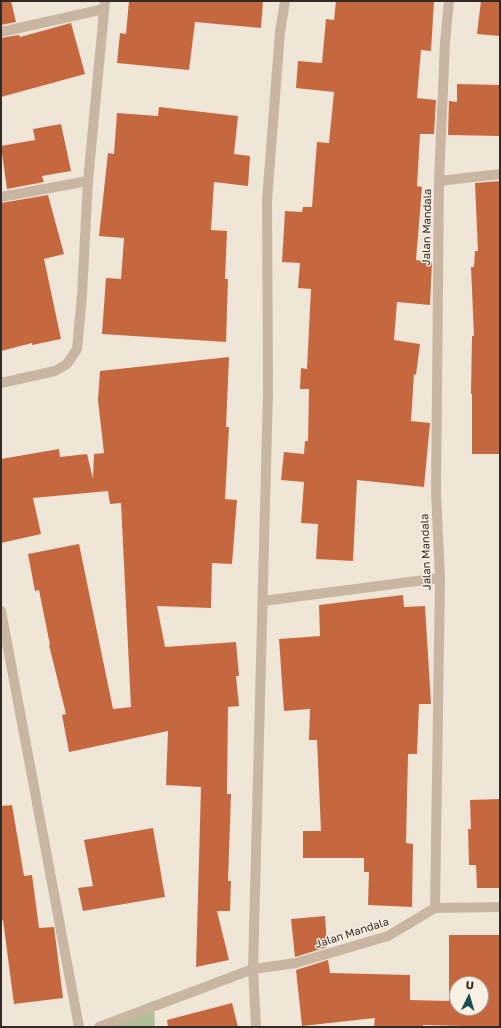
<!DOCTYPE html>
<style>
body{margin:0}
#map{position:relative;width:501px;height:1028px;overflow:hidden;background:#f0e6d7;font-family:"Golos Text",sans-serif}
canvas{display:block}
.frame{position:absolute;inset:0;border:2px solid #332a25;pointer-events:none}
.north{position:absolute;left:449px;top:976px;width:40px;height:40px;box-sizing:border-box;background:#f8f0e3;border:1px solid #a9a197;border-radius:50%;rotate:5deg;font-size:11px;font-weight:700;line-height:16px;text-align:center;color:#332a25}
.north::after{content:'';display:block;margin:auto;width:14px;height:18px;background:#1b4d54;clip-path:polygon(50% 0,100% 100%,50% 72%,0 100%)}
</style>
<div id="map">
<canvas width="501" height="1028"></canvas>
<div class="frame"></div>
<div class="north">U</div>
</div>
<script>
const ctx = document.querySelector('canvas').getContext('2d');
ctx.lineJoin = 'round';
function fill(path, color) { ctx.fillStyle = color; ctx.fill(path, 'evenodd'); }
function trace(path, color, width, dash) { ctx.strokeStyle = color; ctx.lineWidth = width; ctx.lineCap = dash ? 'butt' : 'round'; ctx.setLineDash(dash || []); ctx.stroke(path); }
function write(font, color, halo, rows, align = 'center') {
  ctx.font = font + ' "Golos Text",sans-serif'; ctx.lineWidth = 3; ctx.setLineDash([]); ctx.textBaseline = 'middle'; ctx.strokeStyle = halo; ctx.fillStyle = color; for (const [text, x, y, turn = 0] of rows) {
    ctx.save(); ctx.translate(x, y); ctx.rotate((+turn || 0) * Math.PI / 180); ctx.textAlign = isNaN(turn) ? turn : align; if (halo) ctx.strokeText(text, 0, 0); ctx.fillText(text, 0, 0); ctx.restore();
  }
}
const green = new Path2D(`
 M 154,1009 L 155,1027 L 99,1027 Z`);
const building = new Path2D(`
 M 1,1 L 11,1 L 16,22 L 1,25 Z
 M 129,1 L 263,1 L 261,28 L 195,22 L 189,70 L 117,63 L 120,33 L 126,34 Z
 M 336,1 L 434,1 L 431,51 L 421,50 L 417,98 L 436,100 L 434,134 L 420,134 L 417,186 L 422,187 L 416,260 L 432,262 L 430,305 L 397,302 L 394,340 L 420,344 L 416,375 L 414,374 L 411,421 L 430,423 L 424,487 L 357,480 L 353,561 L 316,559 L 318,524 L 301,523 L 304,482 L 281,480 L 284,452 L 304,454 L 305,441 L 308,441 L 309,389 L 300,389 L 301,368 L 307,369 L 311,289 L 298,288 L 300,263 L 282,262 L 285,211 L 302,212 L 303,207 L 312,207 L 317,142 L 329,143 L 334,92 L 296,88 L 298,61 L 322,63 L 326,19 L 334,20 Z
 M 481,1 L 500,1 L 500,36 L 477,34 Z
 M 71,23 L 85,74 L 1,97 L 1,38 L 19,35 L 20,37 Z
 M 457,84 L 500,85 L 500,136 L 448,135 L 449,101 L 457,102 Z
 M 159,107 L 238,116 L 234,154 L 250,156 L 248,186 L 214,182 L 211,230 L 227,231 L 225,279 L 228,279 L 226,342 L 102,334 L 106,278 L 121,279 L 124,238 L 99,236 L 108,153 L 114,154 L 117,113 L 158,116 Z
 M 61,124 L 71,171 L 42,176 L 44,182 L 7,189 L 1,146 L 35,140 L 33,129 Z
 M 500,181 L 500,454 L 472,454 L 472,394 L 471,394 L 472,336 L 474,336 L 471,267 L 474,267 L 475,251 L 478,251 L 475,183 Z
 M 48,195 L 64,254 L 44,259 L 61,339 L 32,345 L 32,343 L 1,351 L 1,203 Z
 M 229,357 L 226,427 L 229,427 L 225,499 L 237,500 L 232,564 L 212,563 L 211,608 L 157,606 L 165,647 L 236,642 L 239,676 L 236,676 L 239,706 L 228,707 L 227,794 L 231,794 L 228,881 L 231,881 L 230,911 L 217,911 L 229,960 L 196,967 L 201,787 L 166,785 L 168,731 L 69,752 L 62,715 L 66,714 L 49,645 L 50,645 L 39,590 L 35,591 L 28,554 L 79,544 L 113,709 L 131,707 L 121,503 L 110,504 L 108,491 L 33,498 L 41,534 L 1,543 L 1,459 L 59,449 L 60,457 L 87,454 L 93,479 L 94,454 L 104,453 L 98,400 L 100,371 Z
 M 403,595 L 404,607 L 425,606 L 431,704 L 419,704 L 417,754 L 408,754 L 406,843 L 413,844 L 412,907 L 368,905 L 369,872 L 364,872 L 364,858 L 303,858 L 303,831 L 321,831 L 317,740 L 309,740 L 310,709 L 284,711 L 279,639 L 320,636 L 319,605 Z
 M 500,799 L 500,888 L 477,888 L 476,865 L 469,865 L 468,829 L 471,829 L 470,800 Z
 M 12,805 L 24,876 L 32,875 L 39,928 L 54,927 L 63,998 L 14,1004 L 3,920 L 1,921 L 1,806 Z
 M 153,828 L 165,897 L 83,911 L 78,888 L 93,886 L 84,840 Z
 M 325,916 L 327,947 L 295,957 L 291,919 Z
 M 449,935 L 500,935 L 500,1027 L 423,1025 L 423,1027 L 374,1027 L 375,1018 L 302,1026 L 296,970 L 328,960 L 330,973 L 410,975 L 410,1000 L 449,1001 ZM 457,984 L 481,984 L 481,1008 L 457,1008 Z
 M 232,1003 L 238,1027 L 168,1027 L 167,1020 Z`);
const minor = new Path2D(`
 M 285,1 L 280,32 L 267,200 L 268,391 L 253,969 L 296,963 L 388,936 L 435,908 L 440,578 L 436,492 L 439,181 L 445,42 L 449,1
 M 1,32 L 104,9
 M 439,181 L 500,174
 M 1,197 L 88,181
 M 1,383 L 55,371 L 67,364 L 77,349 L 82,295 L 88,181 L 105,1
 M 263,601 L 440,578
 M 1,611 L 79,1027
 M 435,908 L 500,907`);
const tertiary = new Path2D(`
 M 99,1027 L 253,969 L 256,1027`);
const streetNames = [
 ["Jalan Mandala",427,227,-89],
 ["Jalan Mandala",426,552,-92],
 ["Jalan Mandala",352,933,-18]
];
fill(green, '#afbf97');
fill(building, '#c56840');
trace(minor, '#c8b6a3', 10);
trace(tertiary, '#c8b6a3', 10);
write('11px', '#332a25', '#f8f0e3', streetNames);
</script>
